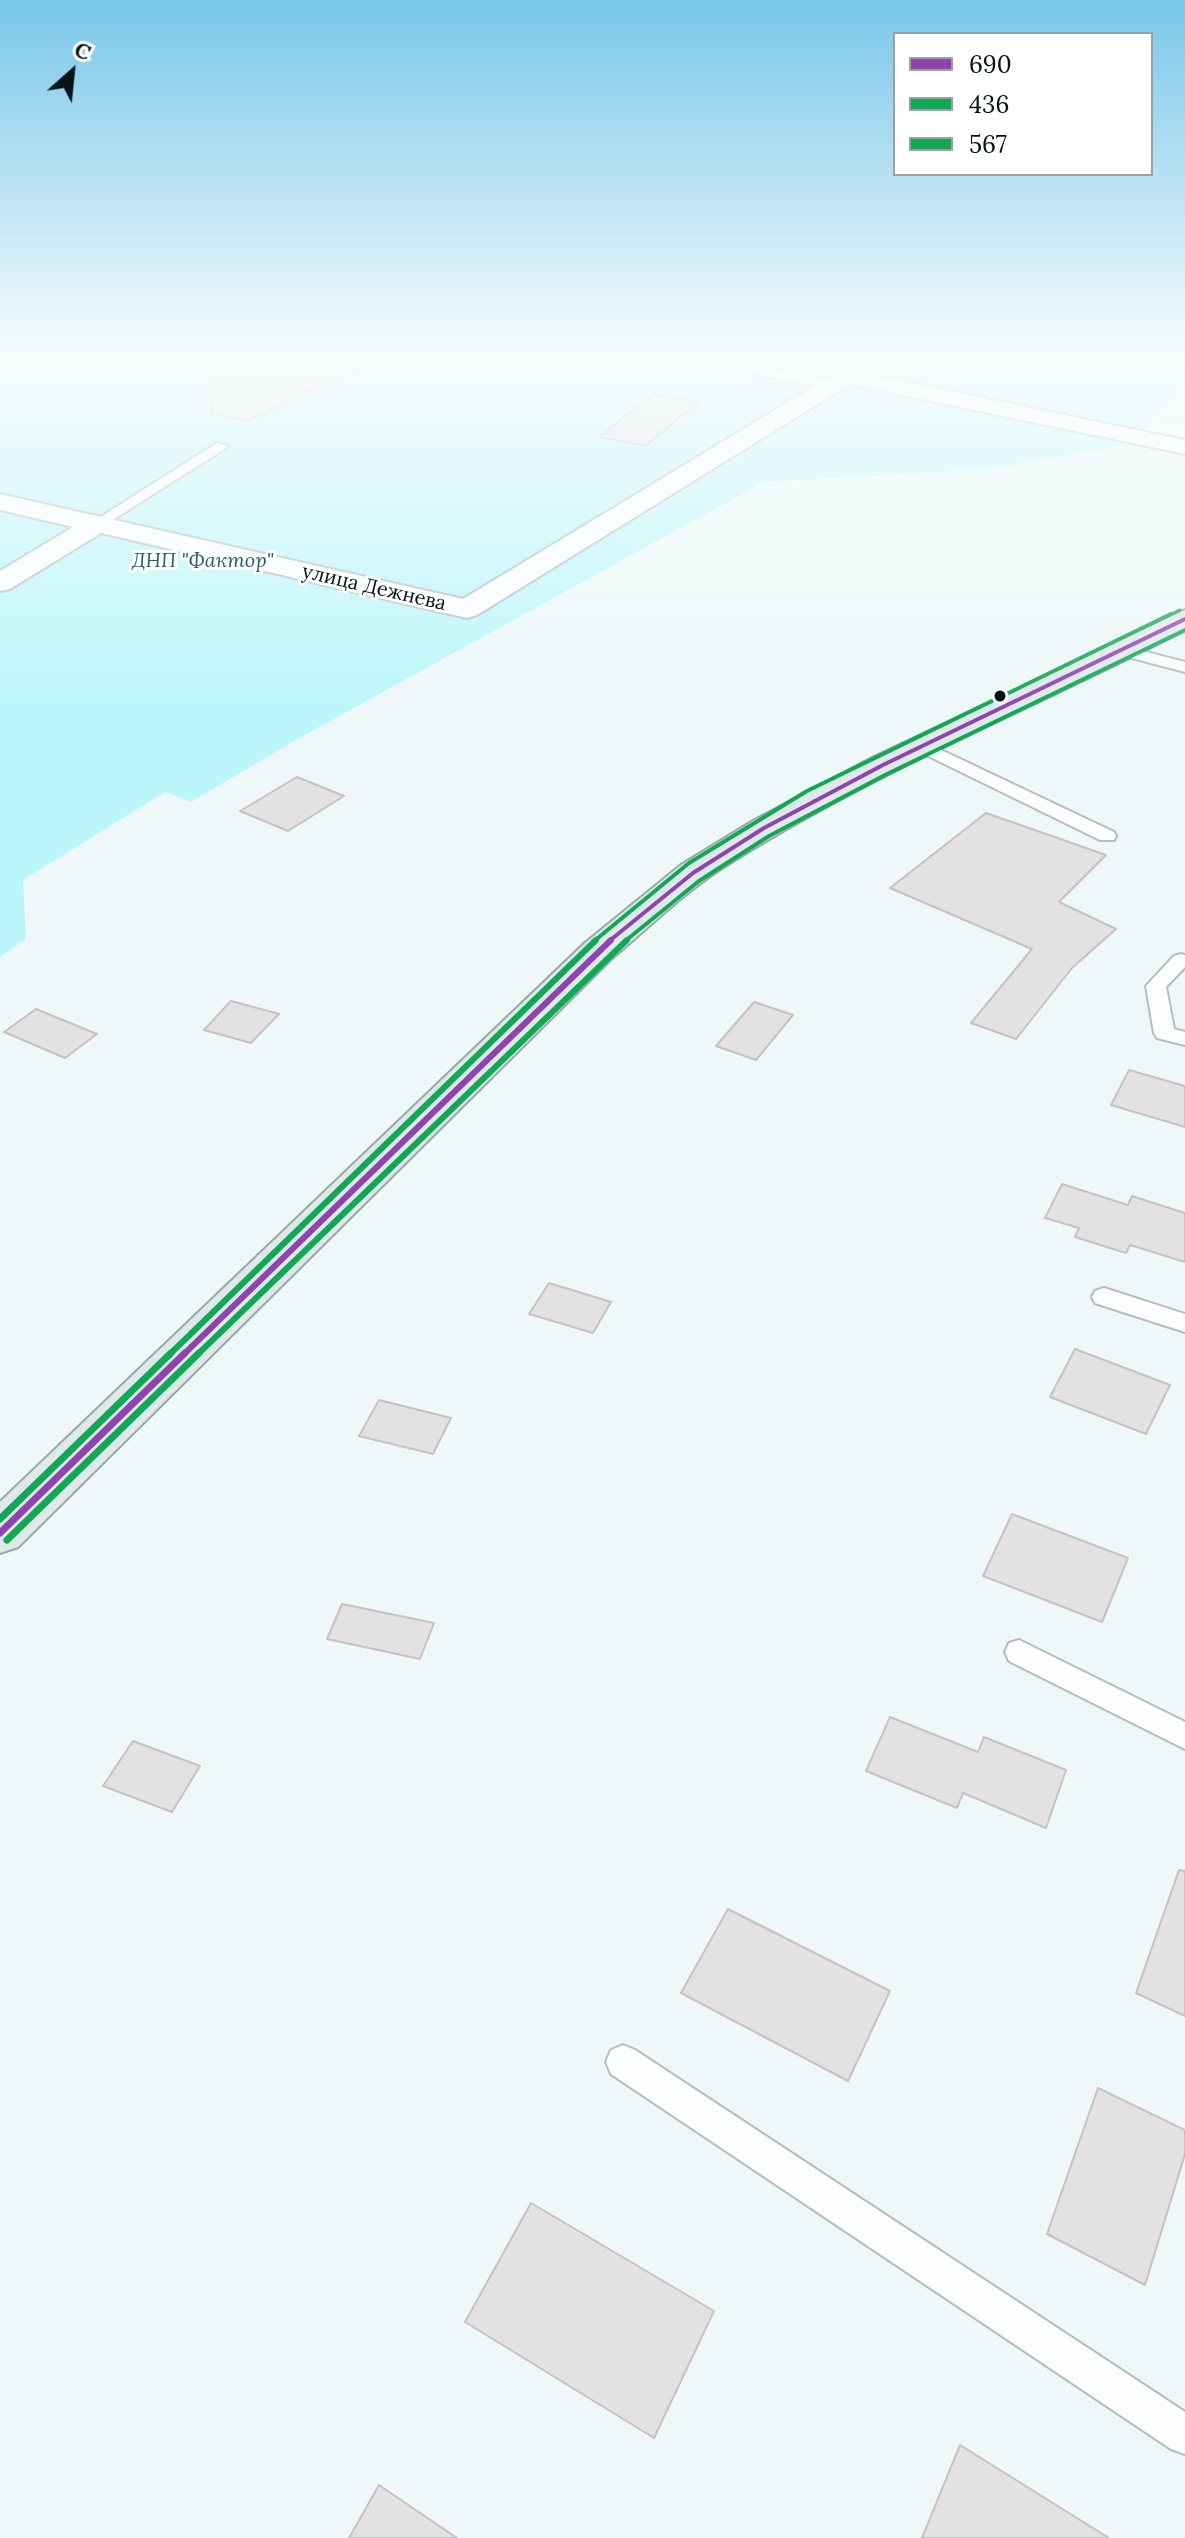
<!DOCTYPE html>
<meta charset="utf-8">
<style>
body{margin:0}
#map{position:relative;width:1185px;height:2538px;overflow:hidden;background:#eef8f8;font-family:Lora,serif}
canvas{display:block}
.legend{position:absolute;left:893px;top:32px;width:260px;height:144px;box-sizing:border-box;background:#fff;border:2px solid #9ba1a2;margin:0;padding:10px 14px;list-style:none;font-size:24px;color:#051516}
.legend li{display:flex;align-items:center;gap:16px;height:40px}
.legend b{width:40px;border:2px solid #9ba1a2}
.north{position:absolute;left:32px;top:32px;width:80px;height:80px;-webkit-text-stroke:6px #fff;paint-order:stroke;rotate:27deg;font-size:22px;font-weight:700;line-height:32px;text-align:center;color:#051516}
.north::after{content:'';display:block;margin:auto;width:28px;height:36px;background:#051516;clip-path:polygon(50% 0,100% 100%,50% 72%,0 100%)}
</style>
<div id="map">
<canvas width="1185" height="2538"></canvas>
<ul class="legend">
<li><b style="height:10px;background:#8e44ad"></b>690</li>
<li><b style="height:10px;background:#10a855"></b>436</li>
<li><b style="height:10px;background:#10a855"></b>567</li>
</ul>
<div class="north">С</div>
</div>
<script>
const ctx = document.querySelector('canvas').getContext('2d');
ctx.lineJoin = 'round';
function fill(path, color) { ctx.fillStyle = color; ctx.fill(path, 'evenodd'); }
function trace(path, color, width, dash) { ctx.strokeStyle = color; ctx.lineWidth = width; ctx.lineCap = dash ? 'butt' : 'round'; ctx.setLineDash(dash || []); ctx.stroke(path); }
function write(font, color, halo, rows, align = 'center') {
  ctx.font = font + ' Lora,serif'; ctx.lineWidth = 6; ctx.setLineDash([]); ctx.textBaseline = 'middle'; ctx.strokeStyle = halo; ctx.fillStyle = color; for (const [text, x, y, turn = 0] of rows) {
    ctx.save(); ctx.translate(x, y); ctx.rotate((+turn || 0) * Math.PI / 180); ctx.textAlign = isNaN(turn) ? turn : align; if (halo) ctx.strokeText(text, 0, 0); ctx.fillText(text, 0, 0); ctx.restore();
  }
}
const green = new Path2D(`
 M 0,358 L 1185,358 L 1185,385 L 1130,444 L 990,469 L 764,482 L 303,736 L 191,802 L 165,792 L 23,880 L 26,939 L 0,957 Z`);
const building = new Path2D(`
 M 217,358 L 378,358 L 248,421 L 211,413 Z
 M 654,394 L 699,402 L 645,446 L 599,437 Z
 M 297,777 L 344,796 L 288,831 L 240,811 Z
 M 986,813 L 1106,855 L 1059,902 L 1116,929 L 1072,968 L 1016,1039 L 971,1023 L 1032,949 L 890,888 Z
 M 231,1001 L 279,1014 L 251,1043 L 204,1030 Z
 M 754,1002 L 793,1015 L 756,1060 L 716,1046 Z
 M 36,1009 L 97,1034 L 65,1058 L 4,1032 Z
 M 1129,1070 L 1185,1086 L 1185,1127 L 1111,1105 Z
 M 1062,1184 L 1128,1205 L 1132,1196 L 1185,1213 L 1185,1262 L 1130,1245 L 1126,1253 L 1075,1237 L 1079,1228 L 1045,1218 Z
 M 549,1283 L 611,1302 L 593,1333 L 529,1314 Z
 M 1075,1349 L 1170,1385 L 1146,1434 L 1050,1397 Z
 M 379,1400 L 451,1418 L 433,1454 L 359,1436 Z
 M 1012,1514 L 1128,1558 L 1102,1622 L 983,1576 Z
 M 342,1604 L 434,1623 L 420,1659 L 327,1639 Z
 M 890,1717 L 978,1752 L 984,1737 L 1066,1770 L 1046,1828 L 963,1793 L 957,1808 L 866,1771 Z
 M 133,1741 L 200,1766 L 172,1812 L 103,1786 Z
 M 1179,1870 L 1185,1871 L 1185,2016 L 1136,1993 Z
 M 728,1909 L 890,1991 L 848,2081 L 681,1993 Z
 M 1098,2088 L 1185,2130 L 1185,2154 L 1145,2285 L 1047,2234 Z
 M 531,2203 L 714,2311 L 654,2438 L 465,2322 Z
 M 960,2445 L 1109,2538 L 922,2538 Z
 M 379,2485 L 457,2538 L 349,2538 Z`);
const lane = new Path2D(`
 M 680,358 L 706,358 L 835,381 L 841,385 L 835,389 L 686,362 Z
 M 217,443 L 229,446 L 100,528 L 95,529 L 88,525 Z
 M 1123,646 L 1185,662 L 1185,672 L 1117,654 L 1117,648 Z
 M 920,740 L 1114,832 L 1116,836 L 1114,840 L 1100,840 L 914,749 L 911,745 Z
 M 1181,954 L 1185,955 L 1185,967 L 1166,987 L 1174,1029 L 1185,1032 L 1185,1045 L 1157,1038 L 1154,1033 L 1146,986 L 1174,956 Z
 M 1104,1288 L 1185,1314 L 1185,1332 L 1095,1303 L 1092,1297 L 1095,1291 Z
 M 1019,1640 L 1185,1722 L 1185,1749 L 1009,1661 L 1005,1652 L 1009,1643 Z
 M 623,2045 L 635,2050 L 1185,2412 L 1185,2454 L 1171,2449 L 611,2074 L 606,2062 L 611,2050 Z`);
const street = new Path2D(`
 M 861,358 L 888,358 L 867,374 L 1185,440 L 1185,454 L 850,384 L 477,615 L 467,618 L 101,533 L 10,589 L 0,591 L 0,571 L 73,527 L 0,510 L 0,494 L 463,599 Z`);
const primary = new Path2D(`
 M 1185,610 L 1185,630 C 1030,710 866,775 719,870 C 680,896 647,929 611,959 L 18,1547 L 0,1553 L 0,1502 L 585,943 L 681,865 L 753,821 L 872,758 Z`);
const bus1Far2 = new Path2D(`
 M 608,942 L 693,873 L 764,828 L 883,765 L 1185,619`);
const bus1Far1 = new Path2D(`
 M 183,1355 L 611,940`);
const bus1 = new Path2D(`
 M 0,1533 L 185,1353`);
const bus2Far2 = new Path2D(`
 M 624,942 L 699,881 L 769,836 L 887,774 L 1185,630`);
const bus2Far1 = new Path2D(`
 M 197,1355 L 627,940`);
const bus2 = new Path2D(`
 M 7,1540 L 199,1353`);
const bus3Far3 = new Path2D(`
 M 1167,616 L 1180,610`);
const bus3Far2 = new Path2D(`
 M 593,942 L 689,863 L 807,791 L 1171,614`);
const bus3Far1 = new Path2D(`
 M 169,1355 L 596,940`);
const bus3 = new Path2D(`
 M 0,1519 L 171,1353`);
const markers = [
 [1000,696,7,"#051516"]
];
const farParknames = [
 ["ДНП \"Фактор\"",203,561]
];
const farStreetnames = [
 ["улица Дежнева",374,588,13]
];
fill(green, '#bbf6fa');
fill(building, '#e4e1e3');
trace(building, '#c5c2c3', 2);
trace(lane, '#b3bfbf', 4);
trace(street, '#b3bfbf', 4);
trace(primary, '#97a9a9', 4);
fill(lane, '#fcfefe');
fill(street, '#fcfefe');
fill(primary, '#e0e9ea');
trace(bus1Far2, '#8e44ad', 4);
trace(bus1Far1, '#8e44ad', 6);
trace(bus1, '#8e44ad', 7);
trace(bus2Far2, '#10a855', 4);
trace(bus2Far1, '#10a855', 6);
trace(bus2, '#10a855', 7);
trace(bus3Far3, '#10a855', 3);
trace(bus3Far2, '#10a855', 4);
trace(bus3Far1, '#10a855', 6);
trace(bus3, '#10a855', 7);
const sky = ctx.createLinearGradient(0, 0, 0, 713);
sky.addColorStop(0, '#79c7ea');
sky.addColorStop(0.5, '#f7fcfc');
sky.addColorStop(1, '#f7fcfc00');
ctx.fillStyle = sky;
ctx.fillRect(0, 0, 1185, 713);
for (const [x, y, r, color] of markers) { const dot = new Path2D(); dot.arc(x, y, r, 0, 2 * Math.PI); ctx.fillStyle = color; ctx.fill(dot); trace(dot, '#fff', 3); }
write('italic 20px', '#236165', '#fff', farParknames);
write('20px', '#051516', '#fff', farStreetnames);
</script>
